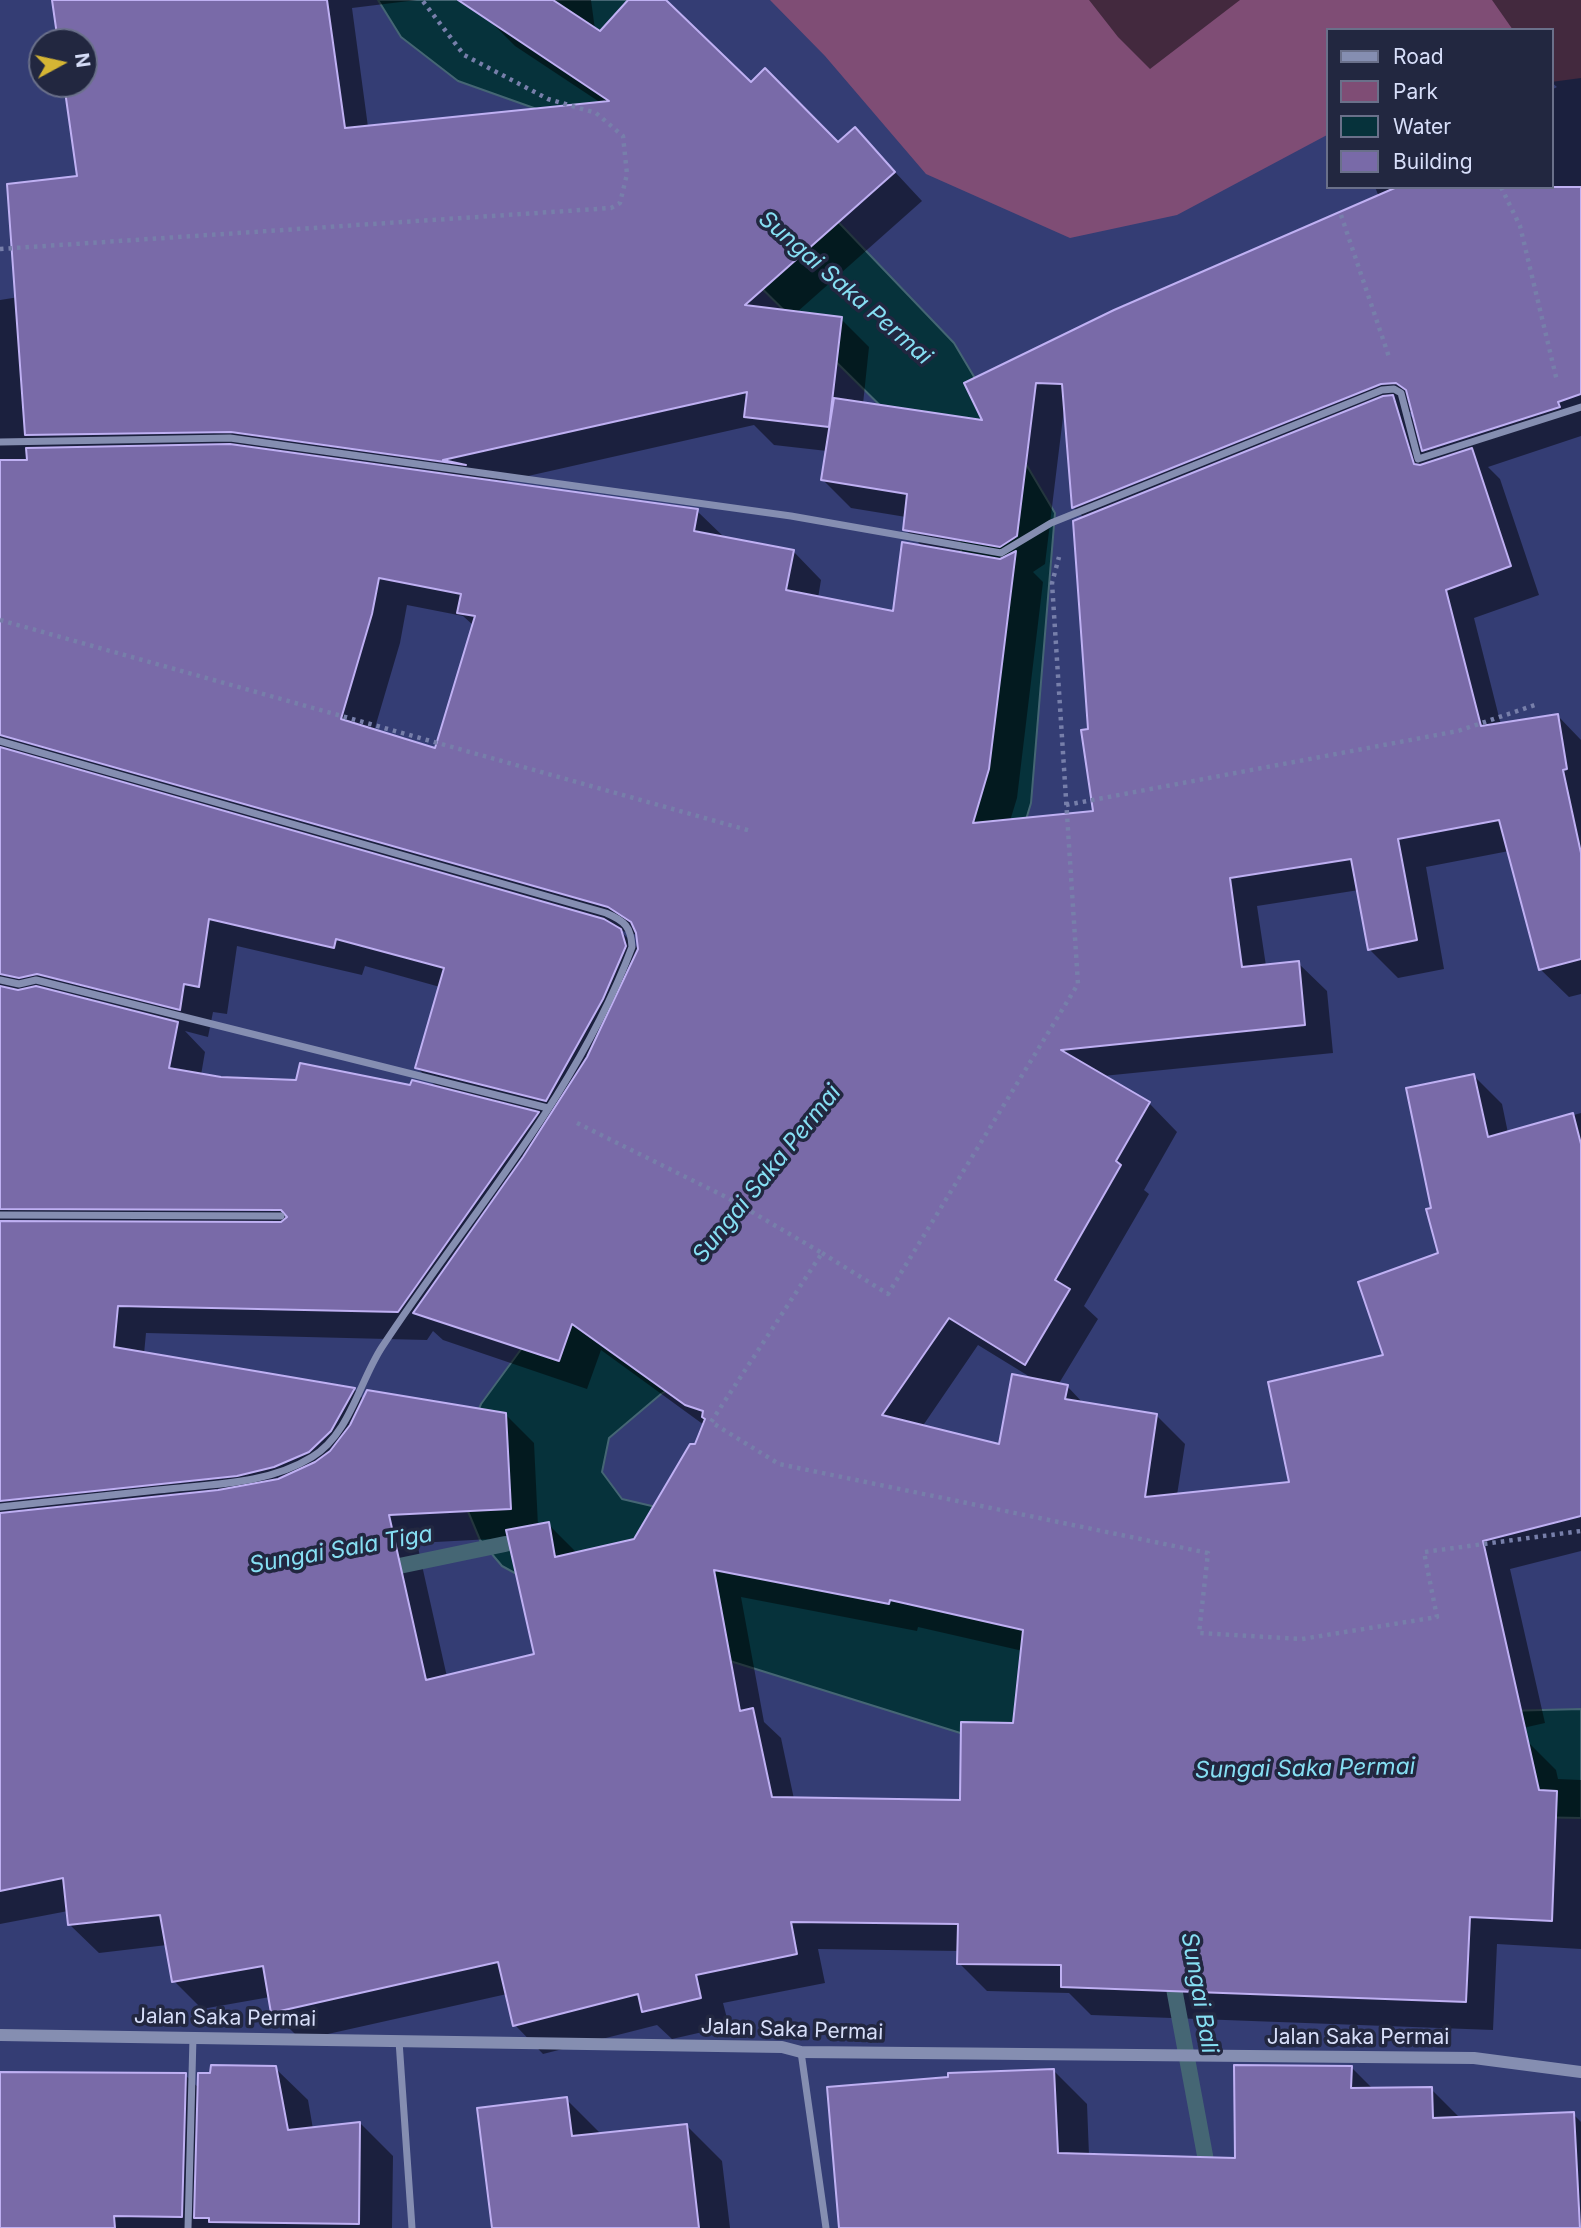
<!DOCTYPE html>
<style>
body{margin:0}
#map{position:relative;width:1581px;height:2228px;overflow:hidden;background:#343d74;font-family:Inter,sans-serif}
canvas{display:block}
.legend{position:absolute;left:1326px;top:28px;width:228px;height:161px;box-sizing:border-box;background:#222740;border:2px solid #6a708a;margin:0;padding:9px 12px;list-style:none;font-size:21px;color:#d7def9}
.legend li{display:flex;align-items:center;gap:14px;height:35px}
.legend b{width:35px;border:2px solid #6a708a}
.north{position:absolute;left:28px;top:28px;width:70px;height:70px;box-sizing:border-box;background:#222740;border:2px solid #6a708a;border-radius:50%;rotate:82deg;font-size:19px;font-weight:700;line-height:28px;text-align:center;color:#d7def9}
.north::after{content:'';display:block;margin:auto;width:24px;height:32px;background:#d5b534;clip-path:polygon(50% 0,100% 100%,50% 72%,0 100%)}
</style>
<div id="map">
<canvas width="1581" height="2228"></canvas>
<ul class="legend">
<li><b style="height:9px;background:#858eb1"></b>Road</li>
<li><b style="height:19px;background:#7f4d75"></b>Park</li>
<li><b style="height:19px;background:#06323b"></b>Water</li>
<li><b style="height:19px;background:#796aa8"></b>Building</li>
</ul>
<div class="north">N</div>
</div>
<script>
const ctx = document.querySelector('canvas').getContext('2d');
ctx.lineJoin = 'round';
function fill(path, color) { ctx.fillStyle = color; ctx.fill(path, 'evenodd'); }
function trace(path, color, width, dash) { ctx.strokeStyle = color; ctx.lineWidth = width; ctx.lineCap = dash ? 'butt' : 'round'; ctx.setLineDash(dash || []); ctx.stroke(path); }
function write(font, color, halo, rows, align = 'center') {
  ctx.font = font + ' Inter,sans-serif'; ctx.lineWidth = 7; ctx.setLineDash([]); ctx.textBaseline = 'middle'; ctx.strokeStyle = halo; ctx.fillStyle = color; for (const [text, x, y, turn = 0] of rows) {
    ctx.save(); ctx.translate(x, y); ctx.rotate((+turn || 0) * Math.PI / 180); ctx.textAlign = isNaN(turn) ? turn : align; if (halo) ctx.strokeText(text, 0, 0); ctx.fillText(text, 0, 0); ctx.restore();
  }
}
const green = new Path2D(`
 M 770,0 L 1581,0 L 1581,78 L 1551,82 L 1551,30 L 1327,30 L 1327,135 L 1177,215 L 1070,238 L 926,174 L 825,56 Z`);
const water = new Path2D(`
 M 378,0 L 626,0 L 954,343 L 1055,513 L 1031,803 L 992,932 L 690,1376 L 661,1394 L 609,1438 L 602,1472 L 622,1499 L 822,1546 L 1349,1715 L 1581,1709 L 1581,1818 L 1210,1811 L 602,1621 L 502,1566 L 480,1540 L 467,1509 L 468,1435 L 481,1404 L 634,1195 L 969,607 L 959,538 L 917,442 L 622,150 L 562,118 L 458,81 L 401,37 Z`);
const shadow = new Path2D(`
 M 142,0 L 417,0 L 352,8 L 368,127 L 601,103 L 515,46 L 486,17 L 479,0 L 591,0 L 596,37 L 631,0 L 663,0 L 751,84 L 838,144 L 855,129 L 922,201 L 796,313 L 841,319 L 869,347 L 863,404 L 985,422 L 967,384 L 1379,197 L 1375,187 L 1551,187 L 1551,90 L 1557,87 L 1551,82 L 1551,30 L 1513,30 L 1492,0 L 1581,0 L 1581,436 L 1488,467 L 1500,479 L 1539,595 L 1474,618 L 1501,725 L 1558,716 L 1581,740 L 1581,994 L 1569,997 L 1540,969 L 1509,851 L 1426,867 L 1444,969 L 1398,978 L 1369,949 L 1359,890 L 1257,906 L 1266,966 L 1298,963 L 1327,991 L 1333,1053 L 1103,1076 L 1149,1103 L 1177,1132 L 1144,1190 L 1149,1194 L 1084,1306 L 1098,1319 L 1058,1385 L 1067,1386 L 1084,1404 L 1157,1416 L 1185,1444 L 1177,1495 L 1291,1483 L 1386,1357 L 1440,1254 L 1433,1210 L 1474,1076 L 1502,1104 L 1508,1133 L 1581,1113 L 1581,1551 L 1510,1569 L 1545,1723 L 1461,1742 L 1527,1741 L 1556,1770 L 1558,1779 L 1581,1780 L 1581,1949 L 1497,1944 L 1493,2030 L 1091,2015 L 1069,1993 L 987,1991 L 959,1963 L 959,1951 L 818,1949 L 825,1983 L 723,2003 L 729,2026 L 672,2039 L 657,2025 L 543,2054 L 515,2025 L 507,1994 L 301,2040 L 273,2012 L 270,1997 L 202,2009 L 174,1981 L 167,1945 L 99,1953 L 70,1925 L 68,1911 L 0,1924 L 0,300 L 19,297 L 79,178 L 66,84 L 84,84 L 84,42 L 60,42 ZM 1064,409 L 1073,507 L 1084,518 L 1095,813 L 1010,821 L 1017,798 L 1043,582 L 1033,572 L 1045,564 ZM 1407,412 L 1414,412 L 1416,422 ZM 754,425 L 774,445 L 827,451 L 823,480 L 851,508 L 906,517 L 905,529 L 923,547 L 895,613 L 818,598 L 821,580 L 793,551 L 725,538 L 697,511 L 497,483 ZM 407,605 L 463,616 L 474,626 L 437,750 L 374,731 L 400,643 ZM 619,930 L 637,935 L 640,950 ZM 237,946 L 362,975 L 365,966 L 440,987 L 417,1068 L 438,1088 L 201,1075 L 205,1052 L 185,1031 L 208,1037 L 213,1012 L 227,1014 ZM 433,1331 L 443,1340 L 587,1389 L 601,1350 L 704,1425 L 696,1446 L 635,1541 L 578,1554 L 548,1524 L 538,1526 L 534,1443 L 505,1414 L 364,1400 L 354,1389 L 144,1354 L 146,1333 L 427,1340 ZM 978,1345 L 1035,1380 L 1001,1446 L 922,1427 ZM 510,1538 L 536,1655 L 447,1677 L 417,1543 ZM 741,1597 L 917,1631 L 918,1627 L 1023,1651 L 1015,1725 L 962,1802 L 794,1799 L 781,1738 L 764,1722 Z
 M 1089,0 L 1240,0 L 1150,69 L 1118,37 Z
 M 1351,2067 L 1374,2090 L 1431,2089 L 1461,2119 L 1573,2114 L 1581,2122 L 1581,2228 L 841,2228 L 1053,2070 L 1087,2104 L 1089,2155 L 1236,2160 Z
 M 275,2068 L 308,2100 L 313,2129 L 360,2123 L 393,2156 L 392,2228 L 0,2228 L 0,2074 L 185,2075 L 200,2089 Z
 M 566,2099 L 602,2135 L 687,2126 L 722,2161 L 730,2228 L 494,2228 Z`);
const stream = new Path2D(`
 M 380,1570 L 505,1544
 M 1171,1972 L 1209,2177`);
const building = new Path2D(`
 M 52,0 L 327,0 L 345,128 L 609,101 L 458,0 L 553,0 L 600,31 L 628,0 L 666,0 L 751,82 L 765,68 L 838,142 L 855,127 L 895,172 L 745,305 L 842,317 L 829,427 L 744,417 L 747,392 L 443,460 L 466,465 L 231,432 L 25,435 L 7,184 L 77,176 L 64,84 L 84,84 L 84,42 L 58,42 Z
 M 1397,187 L 1581,187 L 1581,394 L 1558,402 L 1560,407 L 1422,451 L 1406,390 L 1396,383 L 1381,384 L 1072,508 L 1062,384 L 1036,383 L 1017,536 L 1000,547 L 903,530 L 907,494 L 821,480 L 834,398 L 982,420 L 964,383 L 1114,310 Z
 M 1393,395 L 1414,464 L 1420,465 L 1472,448 L 1511,566 L 1446,590 L 1481,726 L 1558,714 L 1567,769 L 1563,770 L 1581,853 L 1581,959 L 1539,970 L 1499,820 L 1398,839 L 1417,940 L 1368,950 L 1351,859 L 1230,878 L 1242,967 L 1299,961 L 1305,1025 L 1061,1050 L 1150,1102 L 1116,1161 L 1121,1165 L 1055,1280 L 1070,1289 L 1025,1365 L 949,1318 L 882,1415 L 999,1444 L 1012,1374 L 1068,1385 L 1065,1399 L 1157,1414 L 1145,1497 L 1289,1482 L 1268,1382 L 1383,1355 L 1358,1282 L 1438,1253 L 1426,1209 L 1431,1208 L 1406,1088 L 1474,1074 L 1488,1137 L 1573,1113 L 1581,1144 L 1581,1516 L 1483,1541 L 1539,1790 L 1557,1791 L 1552,1921 L 1470,1917 L 1466,2002 L 1061,1987 L 1061,1965 L 957,1964 L 958,1924 L 791,1922 L 797,1954 L 696,1975 L 701,1998 L 642,2012 L 638,1994 L 513,2026 L 498,1962 L 271,2013 L 263,1966 L 172,1982 L 160,1915 L 68,1925 L 63,1878 L 0,1891 L 0,1513 L 218,1490 L 278,1479 L 315,1462 L 330,1451 L 350,1425 L 367,1390 L 506,1413 L 511,1509 L 389,1515 L 426,1680 L 534,1654 L 506,1530 L 549,1522 L 555,1557 L 634,1539 L 690,1444 L 695,1444 L 705,1419 L 702,1417 L 703,1411 L 685,1405 L 572,1324 L 559,1361 L 413,1313 L 523,1157 L 587,1057 L 638,949 L 636,933 L 631,922 L 608,907 L 0,735 L 0,460 L 27,460 L 26,448 L 230,444 L 698,509 L 694,531 L 794,550 L 786,590 L 893,611 L 902,542 L 1000,559 L 1016,551 L 989,769 L 973,823 L 1093,811 L 1081,730 L 1088,729 L 1073,521 L 1383,396 ZM 379,578 L 461,594 L 457,613 L 475,616 L 435,748 L 341,719 L 372,614 ZM 714,1570 L 889,1604 L 890,1600 L 1023,1630 L 1013,1723 L 961,1722 L 960,1800 L 772,1797 L 753,1708 L 740,1711 Z
 M 0,747 L 604,919 L 621,929 L 626,946 L 603,999 L 546,1101 L 415,1068 L 444,968 L 336,939 L 334,948 L 209,919 L 199,987 L 184,984 L 180,1010 L 37,974 L 19,978 L 0,974 Z
 M 0,986 L 18,990 L 36,986 L 178,1022 L 169,1068 L 221,1077 L 296,1080 L 300,1063 L 410,1085 L 412,1080 L 539,1112 L 398,1312 L 118,1306 L 114,1347 L 355,1388 L 331,1431 L 309,1452 L 274,1467 L 237,1476 L 0,1501 L 0,1221 L 281,1222 L 287,1217 L 281,1210 L 0,1209 Z
 M 211,2065 L 276,2066 L 288,2130 L 360,2122 L 359,2224 L 209,2222 L 209,2218 L 194,2218 L 198,2073 L 210,2073 Z
 M 1234,2065 L 1352,2066 L 1351,2088 L 1432,2087 L 1433,2118 L 1574,2112 L 1580,2228 L 839,2228 L 827,2087 L 948,2077 L 948,2073 L 1054,2069 L 1058,2153 L 1235,2158 Z
 M 0,2072 L 186,2073 L 182,2217 L 114,2216 L 115,2228 L 0,2228 Z
 M 567,2097 L 572,2136 L 687,2124 L 699,2228 L 492,2228 L 477,2108 Z`);
const path = new Path2D(`
 M 1501,187 L 1520,226 L 1557,381
 M 1341,215 L 1389,357
 M 0,249 L 611,208 L 620,203 L 627,174 L 623,136 L 596,113 L 548,99 L 464,55 L 422,0
 M 0,620 L 751,831
 M 1066,805 L 1458,731 L 1538,704
 M 577,1123 L 728,1198 L 822,1253 L 711,1422 L 779,1464 L 1208,1553 L 1199,1633 L 1302,1639 L 1437,1617 L 1424,1552 L 1581,1531
 M 822,1253 L 888,1294 L 1078,984 L 1052,583 L 1059,557`);
const minor = new Path2D(`
 M 0,442 L 230,438 L 791,516 L 1001,553 L 1051,523 L 1382,390 L 1394,389 L 1401,393 L 1418,459 L 1581,407
 M 0,741 L 606,913 C 625,921 631,927 632,947 C 576,1096 468,1216 382,1347 C 359,1382 350,1434 312,1457 C 267,1485 210,1484 158,1490 C 105,1496 53,1501 0,1507
 M 0,980 L 19,984 L 36,980 L 548,1108
 M 0,1215 L 281,1216
 M 399,2041 L 412,2228
 M 801,2052 L 826,2228
 M 188,2228 L 193,2037`);
const tertiary = new Path2D(`
 M 0,2035 L 782,2047 L 801,2052 L 1474,2058 L 1581,2072`);
const streetNames = [
 ["Jalan Saka Permai",225,2018,1],
 ["Jalan Saka Permai",792,2030,2],
 ["Jalan Saka Permai",1358,2038]
];
const waterNames = [
 ["Sungai Saka Permai",845,288,41],
 ["Sungai Saka Permai",767,1174,-51],
 ["Sungai Sala Tiga",341,1550,-10],
 ["Sungai Saka Permai",1305,1769,-1],
 ["Sungai Bali",1199,1993,80]
];
fill(green, '#7f4d75');
fill(water, '#06323b');
trace(water, '#456674', 2);
fill(shadow, '#0007');
trace(stream, '#456674', 16);
fill(building, '#796aa8');
trace(building, '#bfb0f3', 2);
trace(path, '#777faa', 4.5, [3.5, 5]);
trace(minor, '#858eb1', 7);
trace(tertiary, '#858eb1', 12);
write('21px', '#d7def9', '#222740', streetNames);
write('italic 23px', '#86dff3', '#222740', waterNames);
</script>
